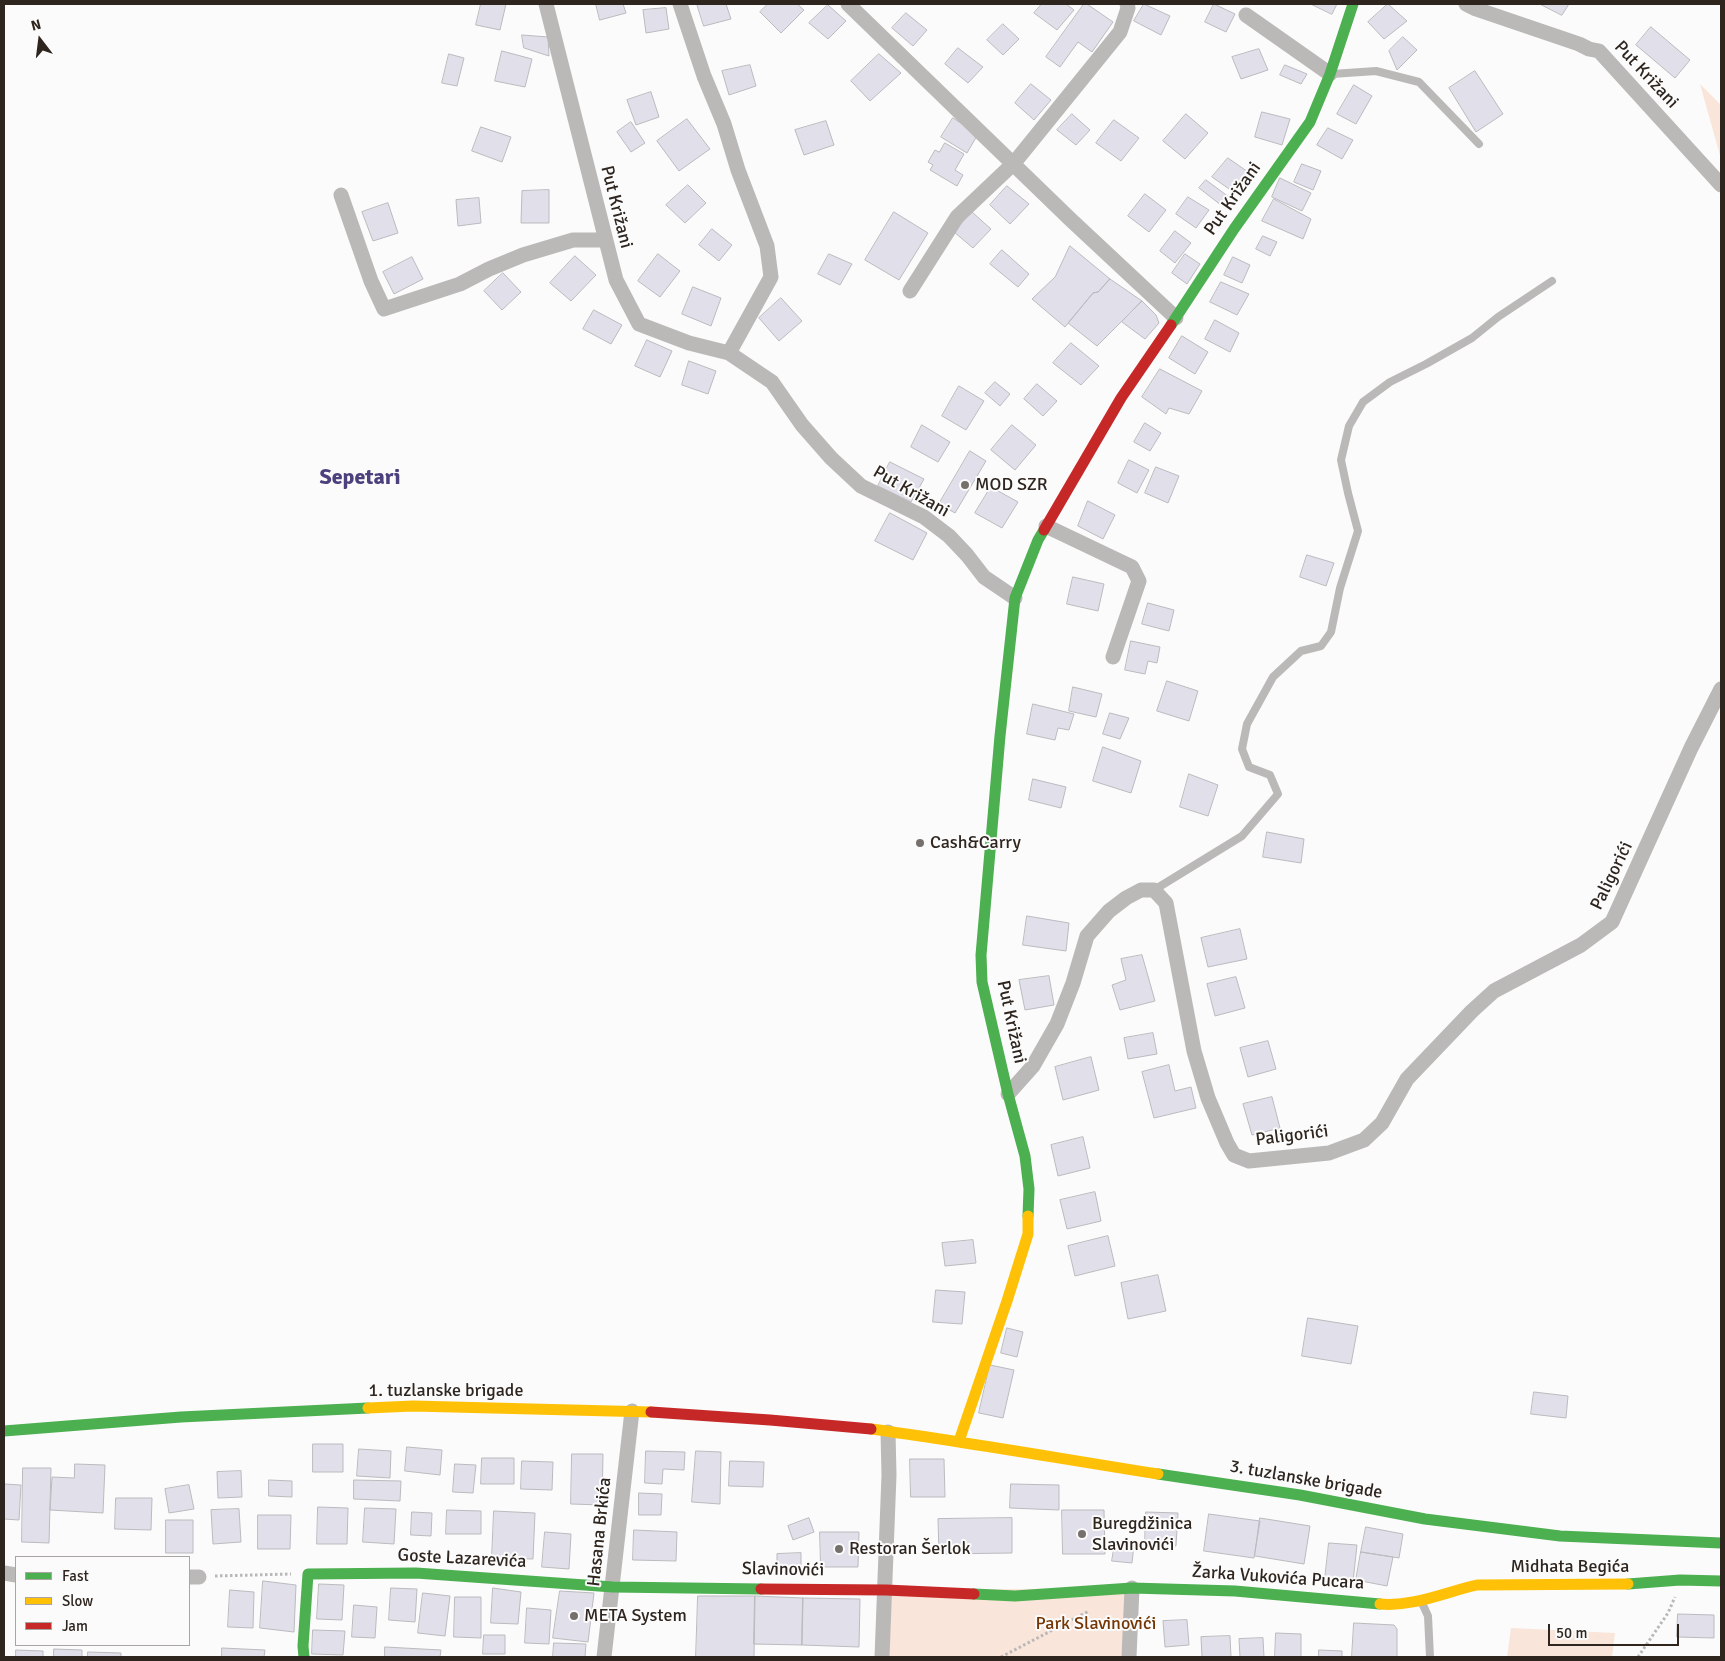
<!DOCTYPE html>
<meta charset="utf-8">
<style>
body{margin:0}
#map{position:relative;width:1725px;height:1661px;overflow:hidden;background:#fbfbfb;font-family:Signika,sans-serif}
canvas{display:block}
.frame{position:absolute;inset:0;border:5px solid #2e251f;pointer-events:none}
.legend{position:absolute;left:15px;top:1556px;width:175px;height:90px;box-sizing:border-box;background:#fbfbfb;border:1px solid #a9a5a3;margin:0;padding:6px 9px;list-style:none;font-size:15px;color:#2e251f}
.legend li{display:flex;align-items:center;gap:10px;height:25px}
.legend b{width:25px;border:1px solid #a9a5a3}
.north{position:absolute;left:15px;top:15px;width:50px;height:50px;-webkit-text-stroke:4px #fbfbfb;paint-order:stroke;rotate:345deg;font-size:14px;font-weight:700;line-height:20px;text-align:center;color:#2e251f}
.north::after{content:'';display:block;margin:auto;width:18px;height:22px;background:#2e251f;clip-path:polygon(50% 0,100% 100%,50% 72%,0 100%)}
.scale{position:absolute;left:1548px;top:1624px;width:131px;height:22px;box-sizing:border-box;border:2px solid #2e251f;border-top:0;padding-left:6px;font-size:15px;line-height:18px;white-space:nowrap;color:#2e251f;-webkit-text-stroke:4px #fbfbfb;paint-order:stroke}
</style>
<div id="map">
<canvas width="1725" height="1661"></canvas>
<div class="frame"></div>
<ul class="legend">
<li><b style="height:6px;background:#4caf50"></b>Fast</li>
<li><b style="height:6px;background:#ffc107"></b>Slow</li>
<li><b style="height:6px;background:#c62828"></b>Jam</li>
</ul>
<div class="north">N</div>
<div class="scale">50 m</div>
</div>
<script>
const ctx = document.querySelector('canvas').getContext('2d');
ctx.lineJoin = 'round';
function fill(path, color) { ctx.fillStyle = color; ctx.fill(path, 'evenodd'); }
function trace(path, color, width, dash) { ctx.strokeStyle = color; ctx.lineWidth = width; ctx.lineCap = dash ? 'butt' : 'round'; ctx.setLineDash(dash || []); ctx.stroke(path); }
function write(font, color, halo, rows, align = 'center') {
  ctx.font = font + ' Signika,sans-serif'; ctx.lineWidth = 4; ctx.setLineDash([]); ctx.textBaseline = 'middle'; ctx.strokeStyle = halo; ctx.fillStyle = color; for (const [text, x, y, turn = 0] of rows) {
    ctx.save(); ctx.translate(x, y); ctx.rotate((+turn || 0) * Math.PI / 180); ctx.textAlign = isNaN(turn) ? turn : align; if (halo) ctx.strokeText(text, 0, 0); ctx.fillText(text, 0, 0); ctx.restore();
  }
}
const green = new Path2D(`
 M 1700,84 L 1721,105 L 1721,159 Z
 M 1132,1588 L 1129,1657 L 882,1657 L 886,1590 Z
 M 1511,1628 L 1615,1633 L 1612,1657 L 1507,1657 Z`);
const building = new Path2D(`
 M 481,4 L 506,4 L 500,30 L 476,25 Z
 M 596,4 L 623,4 L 626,13 L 600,20 Z
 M 697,4 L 726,4 L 731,19 L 704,26 Z
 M 768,4 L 797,4 L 804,10 L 781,33 L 760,12 Z
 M 1042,4 L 1066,4 L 1074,10 L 1057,30 L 1034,13 Z
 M 1084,4 L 1087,4 L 1113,22 L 1092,52 L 1078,42 L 1060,67 L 1046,57 Z
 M 1144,4 L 1170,16 L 1161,35 L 1134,21 Z
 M 1214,4 L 1235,14 L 1226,32 L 1205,22 Z
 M 1311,4 L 1337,4 L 1332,14 Z
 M 1388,4 L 1407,21 L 1384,39 L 1368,22 Z
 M 1540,4 L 1569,4 L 1562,15 Z
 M 828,5 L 846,21 L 828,39 L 809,23 Z
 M 666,8 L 669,29 L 646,33 L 643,10 Z
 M 906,13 L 927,30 L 913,46 L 892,28 Z
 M 1003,24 L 1019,39 L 1003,55 L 987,40 Z
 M 1651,27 L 1690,60 L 1675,78 L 1636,45 Z
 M 522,35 L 548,37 L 549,56 L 524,48 Z
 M 1403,37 L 1417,50 L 1397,70 L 1389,51 Z
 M 958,48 L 983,67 L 968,83 L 945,64 Z
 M 1259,49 L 1268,70 L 1241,79 L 1232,57 Z
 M 502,51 L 532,59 L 525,87 L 495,81 Z
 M 449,54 L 464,58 L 457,86 L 442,83 Z
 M 879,54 L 901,73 L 870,101 L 851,81 Z
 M 750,65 L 756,86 L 729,95 L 722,71 Z
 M 1285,65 L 1307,74 L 1301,84 L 1280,75 Z
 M 1475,71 L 1503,114 L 1476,132 L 1449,88 Z
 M 1031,84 L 1051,100 L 1034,120 L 1015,103 Z
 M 1354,85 L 1372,96 L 1356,124 L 1337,114 Z
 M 651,92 L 659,117 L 636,125 L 627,100 Z
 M 1262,112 L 1290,119 L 1282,145 L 1255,137 Z
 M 1072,114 L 1090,130 L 1076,145 L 1057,130 Z
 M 1186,114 L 1208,133 L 1185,159 L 1163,141 Z
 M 953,118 L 978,134 L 967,153 L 941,137 Z
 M 687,119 L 710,149 L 679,171 L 657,141 Z
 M 1114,120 L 1139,138 L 1121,161 L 1096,143 Z
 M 826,121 L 834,145 L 804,155 L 795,130 Z
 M 631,122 L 645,143 L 631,152 L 617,132 Z
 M 481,127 L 511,137 L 502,162 L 472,151 Z
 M 1328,128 L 1353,140 L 1342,159 L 1317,145 Z
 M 945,143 L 964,154 L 955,170 L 963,175 L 957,186 L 930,170 L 933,165 L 928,162 L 935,150 L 939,152 Z
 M 1228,158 L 1248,172 L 1232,191 L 1212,177 Z
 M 1302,164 L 1321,171 L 1313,190 L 1294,182 Z
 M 1280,178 L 1311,193 L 1302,211 L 1272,197 Z
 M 1206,180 L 1233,200 L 1226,209 L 1199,188 Z
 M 688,185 L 706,203 L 685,223 L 666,205 Z
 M 1007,186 L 1029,204 L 1010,224 L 990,205 Z
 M 549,190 L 549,223 L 521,223 L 522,191 Z
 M 1145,194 L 1166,210 L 1149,232 L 1128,216 Z
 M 1188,197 L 1209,210 L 1196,228 L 1176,214 Z
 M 479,198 L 481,223 L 458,226 L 456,200 Z
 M 1274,199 L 1311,219 L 1303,239 L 1262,221 Z
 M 388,203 L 398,233 L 373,241 L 362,212 Z
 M 894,212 L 928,233 L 899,280 L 865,260 Z
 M 972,212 L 991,229 L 973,248 L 954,232 Z
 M 712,229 L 732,245 L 719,261 L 699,245 Z
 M 1175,231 L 1191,243 L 1175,263 L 1160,251 Z
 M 1263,236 L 1277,242 L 1270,256 L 1256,249 Z
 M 1070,246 L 1110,279 L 1098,292 L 1093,293 L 1065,327 L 1032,299 L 1055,277 Z
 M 1002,250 L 1029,274 L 1018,287 L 990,264 Z
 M 658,254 L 680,271 L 660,297 L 638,281 Z
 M 829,254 L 852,264 L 840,285 L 818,274 Z
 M 1185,254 L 1200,264 L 1187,284 L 1172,273 Z
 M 575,256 L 596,275 L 571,301 L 550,283 Z
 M 412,257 L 423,279 L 394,294 L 383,272 Z
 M 1233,257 L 1250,265 L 1242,283 L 1224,275 Z
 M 503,273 L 521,292 L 502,310 L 484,291 Z
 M 1110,279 L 1142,301 L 1097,346 L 1068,323 L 1093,293 L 1098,292 Z
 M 1221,282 L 1249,294 L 1237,315 L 1210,302 Z
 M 693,287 L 721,298 L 711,326 L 682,314 Z
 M 781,298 L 802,321 L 779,341 L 759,318 Z
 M 1142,301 L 1156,315 L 1159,323 L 1145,339 L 1122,322 Z
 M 594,310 L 622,325 L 611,344 L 583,329 Z
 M 1215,320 L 1239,333 L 1230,352 L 1205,339 Z
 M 1182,336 L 1208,352 L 1195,374 L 1169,358 Z
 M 647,340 L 672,351 L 660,377 L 635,366 Z
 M 1071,343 L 1099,366 L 1081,385 L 1053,363 Z
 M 689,361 L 716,371 L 708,394 L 682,385 Z
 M 1160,369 L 1202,391 L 1189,414 L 1169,408 L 1166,414 L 1142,397 Z
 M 995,382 L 1010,394 L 1000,406 L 985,393 Z
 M 1037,384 L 1057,401 L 1043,416 L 1024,399 Z
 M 959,386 L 984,401 L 966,430 L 942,416 Z
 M 1145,423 L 1161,433 L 1150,451 L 1134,442 Z
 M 922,425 L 950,442 L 938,462 L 911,447 Z
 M 1012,425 L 1036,445 L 1015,470 L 991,450 Z
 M 970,451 L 986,461 L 955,513 L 939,504 Z
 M 1129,460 L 1149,470 L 1137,493 L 1118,483 Z
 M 890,462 L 924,479 L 911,502 L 878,486 Z
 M 1156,467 L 1179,476 L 1168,503 L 1145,493 Z
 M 991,487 L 1018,502 L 1002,528 L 975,513 Z
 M 1088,501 L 1115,515 L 1103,539 L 1078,526 Z
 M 890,513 L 927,533 L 913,560 L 875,541 Z
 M 1307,555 L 1334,563 L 1326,586 L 1300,577 Z
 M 1073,577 L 1104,584 L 1098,611 L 1067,604 Z
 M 1148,603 L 1174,610 L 1169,631 L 1142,624 Z
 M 1131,641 L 1160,647 L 1157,663 L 1148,661 L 1145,674 L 1125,670 Z
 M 1167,681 L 1198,691 L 1189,721 L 1157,711 Z
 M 1073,687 L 1102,694 L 1096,717 L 1069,711 Z
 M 1033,704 L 1074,714 L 1069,730 L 1058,728 L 1055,740 L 1027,734 Z
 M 1110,713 L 1129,718 L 1120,739 L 1103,734 Z
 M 1103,747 L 1141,761 L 1131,793 L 1093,781 Z
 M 1189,774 L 1218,785 L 1208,816 L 1180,807 Z
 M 1033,779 L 1066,787 L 1061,808 L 1029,800 Z
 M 1267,832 L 1304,839 L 1301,863 L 1263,857 Z
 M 1027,916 L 1069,923 L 1066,951 L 1023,945 Z
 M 1240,929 L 1247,959 L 1208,967 L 1201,938 Z
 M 1142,955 L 1155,1001 L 1120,1010 L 1112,985 L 1126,980 L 1121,959 Z
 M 1049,976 L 1054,1005 L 1025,1010 L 1019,980 Z
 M 1236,977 L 1245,1008 L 1215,1016 L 1207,984 Z
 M 1153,1033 L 1157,1054 L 1128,1059 L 1124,1038 Z
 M 1268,1041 L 1276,1069 L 1248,1077 L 1240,1048 Z
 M 1091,1057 L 1099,1090 L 1063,1100 L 1055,1067 Z
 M 1169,1065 L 1175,1091 L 1191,1087 L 1196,1108 L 1154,1118 L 1142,1072 Z
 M 1272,1097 L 1280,1128 L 1252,1135 L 1243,1104 Z
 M 1083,1137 L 1090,1168 L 1058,1176 L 1051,1145 Z
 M 1095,1192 L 1101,1221 L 1067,1229 L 1060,1200 Z
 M 1108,1236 L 1115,1266 L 1075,1276 L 1068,1246 Z
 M 973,1240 L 976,1263 L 945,1266 L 942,1243 Z
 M 1158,1275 L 1166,1311 L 1128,1319 L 1121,1283 Z
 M 936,1290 L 965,1292 L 962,1324 L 933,1322 Z
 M 1308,1318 L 1358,1326 L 1351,1364 L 1302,1356 Z
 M 1007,1328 L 1023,1332 L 1017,1357 L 1001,1353 Z
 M 990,1365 L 1014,1370 L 1003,1418 L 979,1413 Z
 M 1534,1392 L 1568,1396 L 1566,1418 L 1531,1414 Z
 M 313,1444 L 343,1444 L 343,1472 L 313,1472 Z
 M 407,1447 L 442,1450 L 440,1475 L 405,1471 Z
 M 359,1449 L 391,1451 L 390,1478 L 357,1476 Z
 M 646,1451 L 685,1452 L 684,1470 L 663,1469 L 662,1484 L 645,1483 Z
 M 696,1451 L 721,1452 L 720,1504 L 692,1502 Z
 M 572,1454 L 603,1454 L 602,1505 L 571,1504 Z
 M 482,1458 L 514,1458 L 514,1484 L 481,1484 Z
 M 910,1459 L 944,1459 L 945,1497 L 911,1497 Z
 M 522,1461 L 553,1462 L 552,1490 L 521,1489 Z
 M 730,1461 L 764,1462 L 763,1487 L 729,1486 Z
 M 75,1464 L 105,1465 L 103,1513 L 50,1510 L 52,1477 L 74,1478 Z
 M 455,1464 L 476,1465 L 473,1493 L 453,1492 Z
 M 23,1468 L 51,1468 L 49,1543 L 22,1542 Z
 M 241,1471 L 242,1497 L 218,1498 L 217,1472 Z
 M 269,1480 L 292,1481 L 292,1497 L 269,1496 Z
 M 354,1480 L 401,1481 L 400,1501 L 354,1499 Z
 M 4,1484 L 21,1485 L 19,1520 L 4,1519 Z
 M 1011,1484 L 1059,1485 L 1059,1510 L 1010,1508 Z
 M 189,1485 L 194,1509 L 169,1513 L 165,1489 Z
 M 639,1493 L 662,1494 L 661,1515 L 639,1515 Z
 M 116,1498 L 152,1498 L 151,1530 L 115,1529 Z
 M 318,1507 L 348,1508 L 347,1544 L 317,1544 Z
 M 365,1508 L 396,1509 L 394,1544 L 363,1542 Z
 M 239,1509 L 241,1542 L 213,1544 L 211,1510 Z
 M 447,1510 L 481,1511 L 481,1534 L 446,1534 Z
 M 1062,1510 L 1104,1510 L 1105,1554 L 1063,1554 Z
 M 494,1511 L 535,1513 L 533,1559 L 492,1558 Z
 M 412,1512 L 432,1513 L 431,1536 L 411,1535 Z
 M 1146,1512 L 1178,1513 L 1176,1546 L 1145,1544 Z
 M 1209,1514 L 1260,1521 L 1254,1558 L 1204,1551 Z
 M 258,1515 L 291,1515 L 290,1549 L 258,1549 Z
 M 809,1518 L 814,1532 L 793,1540 L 788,1526 Z
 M 1012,1518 L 1012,1553 L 939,1554 L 938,1519 Z
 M 1260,1518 L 1310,1526 L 1304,1564 L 1255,1556 Z
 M 166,1520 L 193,1520 L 193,1553 L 166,1553 Z
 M 1366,1527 L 1403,1534 L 1399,1558 L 1361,1552 Z
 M 634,1530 L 677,1532 L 676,1561 L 633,1560 Z
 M 545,1532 L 571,1534 L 569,1569 L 542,1567 Z
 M 820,1532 L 859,1532 L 858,1567 L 821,1567 Z
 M 1115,1543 L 1134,1545 L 1132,1563 L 1112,1561 Z
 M 1329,1543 L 1357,1545 L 1353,1582 L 1325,1579 Z
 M 1361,1552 L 1393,1557 L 1387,1586 L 1356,1580 Z
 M 801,1553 L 801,1568 L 777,1569 L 777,1554 Z
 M 263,1581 L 296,1585 L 294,1632 L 260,1628 Z
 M 319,1584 L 344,1585 L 342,1620 L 317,1619 Z
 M 391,1588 L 417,1589 L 415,1622 L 389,1620 Z
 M 493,1588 L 521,1592 L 518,1624 L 491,1623 Z
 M 230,1590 L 254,1592 L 253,1628 L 228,1627 Z
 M 560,1591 L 594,1593 L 588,1642 L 553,1638 Z
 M 423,1593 L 450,1596 L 445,1636 L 418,1633 Z
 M 698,1596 L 755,1596 L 754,1657 L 696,1657 Z
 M 755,1596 L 803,1598 L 802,1645 L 754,1644 Z
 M 455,1597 L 481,1597 L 481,1638 L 454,1637 Z
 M 803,1598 L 860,1599 L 859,1647 L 802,1645 Z
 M 354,1605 L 377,1607 L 375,1638 L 352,1637 Z
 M 527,1608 L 551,1610 L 549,1644 L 525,1643 Z
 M 1678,1614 L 1714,1615 L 1714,1638 L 1677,1637 Z
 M 1187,1620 L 1189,1645 L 1165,1647 L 1163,1621 Z
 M 1354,1623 L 1394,1625 L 1397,1629 L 1397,1657 L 1352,1657 Z
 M 313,1630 L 345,1631 L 343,1655 L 312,1654 Z
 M 1276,1633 L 1301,1634 L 1301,1657 L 1275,1657 Z
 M 484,1635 L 505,1635 L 505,1654 L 483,1654 Z
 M 1230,1636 L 1231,1657 L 1202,1657 L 1201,1637 Z
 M 1263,1638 L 1264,1657 L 1240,1657 L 1239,1639 Z
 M 554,1643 L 586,1644 L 585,1657 L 553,1657 Z
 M 385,1647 L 441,1650 L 440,1657 L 385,1657 Z
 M 222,1648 L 265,1650 L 264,1657 L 222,1657 Z
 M 54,1649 L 82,1650 L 82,1657 L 54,1657 Z
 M 16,1650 L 43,1651 L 43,1657 L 16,1657 Z
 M 1319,1650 L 1342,1651 L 1342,1657 L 1319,1657 Z
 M 88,1652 L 121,1653 L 121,1657 L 88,1657 Z`);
const path = new Path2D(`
 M 215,1576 L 291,1574
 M 1001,1657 L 1089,1611
 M 1638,1657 L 1668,1613 L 1675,1597`);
const lane = new Path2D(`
 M 1332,74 L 1376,71 L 1419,82 L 1479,144
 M 1154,890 L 1242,836 L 1278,794 L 1270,775 L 1249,767 L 1242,749 L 1247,724 L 1273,677 L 1301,651 L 1321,646 L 1331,632 L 1340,588 L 1358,531 L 1348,493 L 1341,460 L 1349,426 L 1363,402 L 1390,382 L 1426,364 L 1472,338 L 1498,317 L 1552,281
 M 1422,1603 L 1428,1616 L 1430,1657`);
const street = new Path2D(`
 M 546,4 L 616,280 L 639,324 L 689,343 L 729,353 L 772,382 L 802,425 L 831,458 L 861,486 L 924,517 L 949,536 L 967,555 L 984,577 L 1015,598
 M 680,4 L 704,76 L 724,124 L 738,170 L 767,246 L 771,277 L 729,353
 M 848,4 L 1070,219 L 1176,318
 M 1466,4 L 1476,9 L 1579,44 L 1589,49 L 1599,51 L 1721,185
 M 1246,15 L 1330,74
 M 341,195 L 371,281 L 384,309 L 460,284 L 489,269 L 523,255 L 573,240 L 605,240
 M 910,291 L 957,217 L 1014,163 L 1120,32 L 1128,8 L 1127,4
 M 1046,526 L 1132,567 L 1139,581 L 1113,657
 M 1008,1094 L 1033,1066 L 1057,1024 L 1073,983 L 1087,936 L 1109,911 L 1126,898 L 1141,890 L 1154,890 L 1166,903 L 1194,1051 L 1208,1098 L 1227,1143 L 1234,1155 L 1249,1161 L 1329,1153 L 1364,1140 L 1382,1123 L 1407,1079 L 1472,1011 L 1494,991 L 1581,945 L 1612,922 L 1691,748 L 1721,689
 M 4,1573 L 16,1575
 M 189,1577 L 199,1577
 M 604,1657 L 632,1411
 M 882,1657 L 889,1475 L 888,1432
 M 1129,1657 L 1132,1588`);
const fast = new Path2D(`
 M 1171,325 L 1234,229 L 1310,122 L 1330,74 L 1353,4
 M 1028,1216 L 1029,1189 L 1025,1156 L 1008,1094 L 982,982 L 981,955 L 1000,736 L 1015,598 L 1038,540 L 1044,530
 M 4,1431 L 181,1417 L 368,1408
 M 1158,1474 L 1300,1495 L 1425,1519 L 1560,1536 L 1721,1543
 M 1628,1584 L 1680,1580 L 1721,1581
 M 974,1594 L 1015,1596 L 1132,1588 L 1235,1591 L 1380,1604
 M 304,1657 L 303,1646 L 308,1574 L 416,1573 L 613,1587 L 761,1589`);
const slow = new Path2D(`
 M 368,1408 L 413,1406 L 651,1412
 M 871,1429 C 967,1442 1062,1459 1158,1474
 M 959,1441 L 1007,1301 L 1028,1234 L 1028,1216
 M 1380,1604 C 1414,1607 1445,1592 1477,1585 L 1628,1584`);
const jam = new Path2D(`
 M 1044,530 L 1121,398 L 1171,325
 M 651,1412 L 770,1420 L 871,1429
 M 761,1589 L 886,1590 L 974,1594`);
const markers = [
 [965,485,5,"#76706c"],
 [920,843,5,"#76706c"],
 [1082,1534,5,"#76706c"],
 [839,1549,5,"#76706c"],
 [574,1616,5,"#76706c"]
];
const streetNames = [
 ["Put Križani",1646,75,47],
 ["Put Križani",1233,199,-55],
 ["Put Križani",616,207,76],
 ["Put Križani",911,492,30],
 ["Paligorići",1612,876,-64],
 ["Put Križani",1011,1022,78],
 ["Paligorići",1292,1136,-7],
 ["1. tuzlanske brigade",446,1391],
 ["3. tuzlanske brigade",1306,1480,10],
 ["Hasana Brkića",600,1532,-84],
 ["Goste Lazarevića",462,1559,3],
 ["Midhata Begića",1570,1567],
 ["Slavinovići",783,1570,1],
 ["Žarka Vukovića Pucara",1278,1578,4]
];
const poiNames = [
 ["MOD SZR",975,485],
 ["Cash&Carry",930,843],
 ["Buregdžinica",1092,1524],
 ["Slavinovići",1092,1545],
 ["Restoran Šerlok",849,1549],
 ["META System",584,1616]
];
const parkNames = [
 ["Park Slavinovići",1096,1624]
];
const districtNames = [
 ["Sepetari",360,478]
];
fill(green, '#f9e5da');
fill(building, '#e1e0ea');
trace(building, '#bbbabe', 1);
trace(path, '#bab8b7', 3, [2.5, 2.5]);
trace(lane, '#bab9b7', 8);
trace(street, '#bab9b7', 15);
trace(fast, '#4caf50', 11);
trace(slow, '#ffc107', 11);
trace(jam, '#c62828', 11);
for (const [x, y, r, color] of markers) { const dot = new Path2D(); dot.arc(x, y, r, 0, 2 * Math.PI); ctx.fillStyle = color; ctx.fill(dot); trace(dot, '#fbfbfb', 2); }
write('18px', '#2e251f', '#fbfbfb', streetNames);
write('18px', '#2e251f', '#fbfbfb', poiNames, 'left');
write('18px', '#743604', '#fbfbfb', parkNames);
write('bold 22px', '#4c407d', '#fbfbfb', districtNames);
</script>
